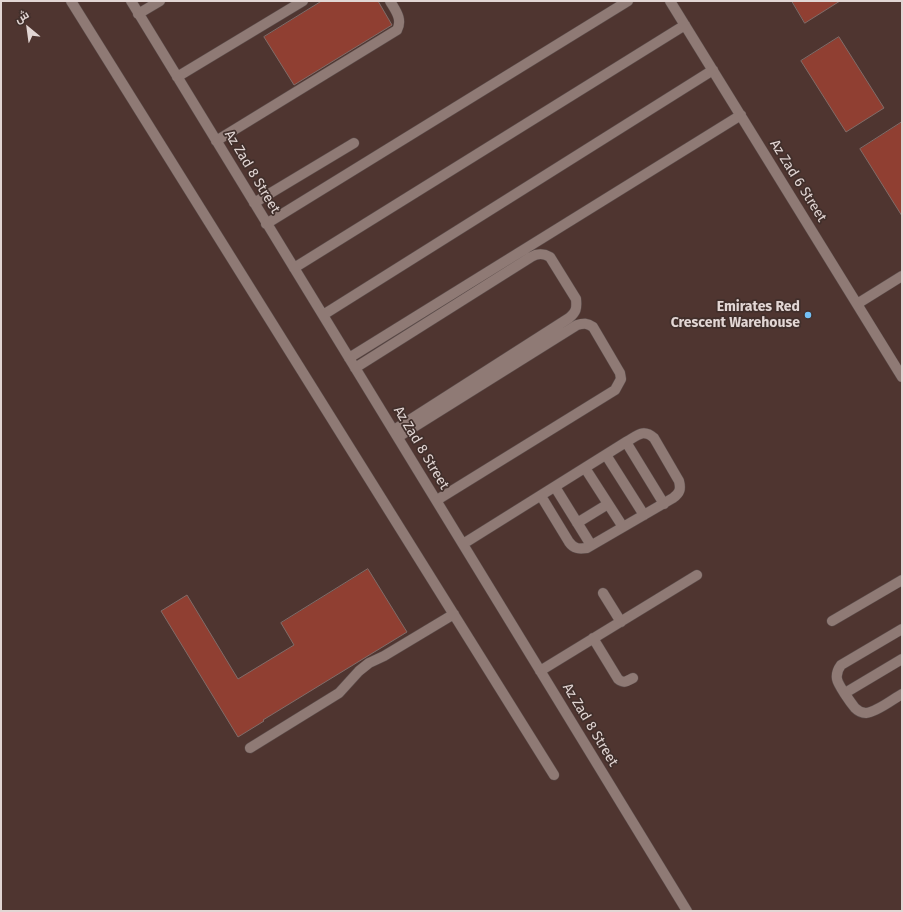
<!DOCTYPE html>
<meta charset="utf-8">
<style>
body{margin:0}
#map{position:relative;width:903px;height:912px;overflow:hidden;background:#412f2b;font-family:"Fira Sans",Cairo,sans-serif}
canvas{display:block}
.frame{position:absolute;inset:0;border:2px solid #e2d6d4;pointer-events:none}
.north{position:absolute;left:8px;top:8px;width:40px;height:40px;-webkit-text-stroke:3px #412f2b;paint-order:stroke;rotate:331deg;font-size:11px;font-weight:700;line-height:16px;text-align:center;color:#e2d6d4}
.north::after{content:'';display:block;margin:auto;width:14px;height:18px;background:#e2d6d4;clip-path:polygon(50% 0,100% 100%,50% 72%,0 100%)}
</style>
<div id="map">
<canvas width="903" height="912"></canvas>
<div class="frame"></div>
<div class="north">ش</div>
</div>
<script>
const ctx = document.querySelector('canvas').getContext('2d');
ctx.lineJoin = 'round';
function fill(path, color) { ctx.fillStyle = color; ctx.fill(path, 'evenodd'); }
function trace(path, color, width, dash) { ctx.strokeStyle = color; ctx.lineWidth = width; ctx.lineCap = dash ? 'butt' : 'round'; ctx.setLineDash(dash || []); ctx.stroke(path); }
function write(font, color, halo, rows, align = 'center') {
  ctx.font = font + ' "Fira Sans",sans-serif'; ctx.lineWidth = 3.5; ctx.setLineDash([]); ctx.textBaseline = 'middle'; ctx.strokeStyle = halo; ctx.fillStyle = color; for (const [text, x, y, turn = 0] of rows) {
    ctx.save(); ctx.translate(x, y); ctx.rotate((+turn || 0) * Math.PI / 180); ctx.textAlign = isNaN(turn) ? turn : align; if (halo) ctx.strokeText(text, 0, 0); ctx.fillText(text, 0, 0); ctx.restore();
  }
}
const built = new Path2D(`
 M 1,1 L 902,1 L 902,911 L 1,911 Z`);
const building = new Path2D(`
 M 322,1 L 378,1 L 392,25 L 294,85 L 264,37 Z
 M 792,1 L 840,1 L 805,23 Z
 M 839,37 L 884,108 L 846,132 L 801,61 Z
 M 902,122 L 902,216 L 860,149 Z
 M 368,569 L 407,632 L 263,720 L 264,721 L 238,737 L 161,611 L 187,595 L 238,679 L 294,645 L 281,623 Z`);
const minor = new Path2D(`
 M 71,1 L 554,775
 M 131,1 L 687,911
 M 670,1 L 902,377
 M 138,14 L 160,1
 M 177,77 L 303,1
 M 216,141 L 397,30 C 403,19 395,10 390,1
 M 254,203 L 354,143
 M 266,224 L 628,1
 M 294,268 L 685,25
 M 857,304 L 902,276
 M 323,315 L 713,70
 M 349,358 L 741,115
 M 355,368 L 531,257 C 538,253 543,253 550,257 L 576,299 C 577,309 576,312 569,318 L 394,430
 M 398,437 L 577,325 C 584,323 587,323 593,327 L 620,373 L 621,379 L 615,390 L 437,500
 M 626,442 L 664,504
 M 606,455 L 644,515
 M 585,468 L 623,527
 M 555,487 L 591,545
 M 577,523 L 608,504
 M 463,544 L 626,442 C 637,436 643,428 654,438 L 679,481 C 681,489 680,493 673,498 L 587,548 C 579,549 574,549 569,542 L 541,496
 M 603,593 L 621,622
 M 832,621 L 902,580
 M 902,629 L 841,665 C 838,669 836,673 837,679 C 838,685 851,703 855,708 C 858,711 862,713 866,713 C 877,712 893,699 902,694
 M 593,638 L 618,679 C 624,684 627,681 633,678
 M 540,671 L 697,575
 M 845,693 L 902,659
 M 250,748 L 339,693 L 359,671 L 369,663 L 384,656 L 454,614`);
const markers = [
 [808,315,4,"#74c0f6"]
];
const streetNames = [
 ["Az Zad 8 Street",252,172,59],
 ["Az Zad 6 Street",798,181,58],
 ["Az Zad 8 Street",421,448,59],
 ["Az Zad 8 Street",590,725,59]
];
const poiNames = [
 ["Emirates Red",800,307],
 ["Crescent Warehouse",800,323]
];
fill(built, '#4f3530');
fill(building, '#903f32');
trace(building, '#816c68', 1);
trace(minor, '#5b4c4a', 11);
trace(minor, '#8f7a75', 10);
for (const [x, y, r, color] of markers) { const dot = new Path2D(); dot.arc(x, y, r, 0, 2 * Math.PI); ctx.fillStyle = color; ctx.fill(dot); trace(dot, '#412f2b', 1.5); }
write('14px', '#e2d6d4', '#412f2b', streetNames);
write('bold 14px', '#e2d6d4', '#412f2b', poiNames, 'right');
</script>
